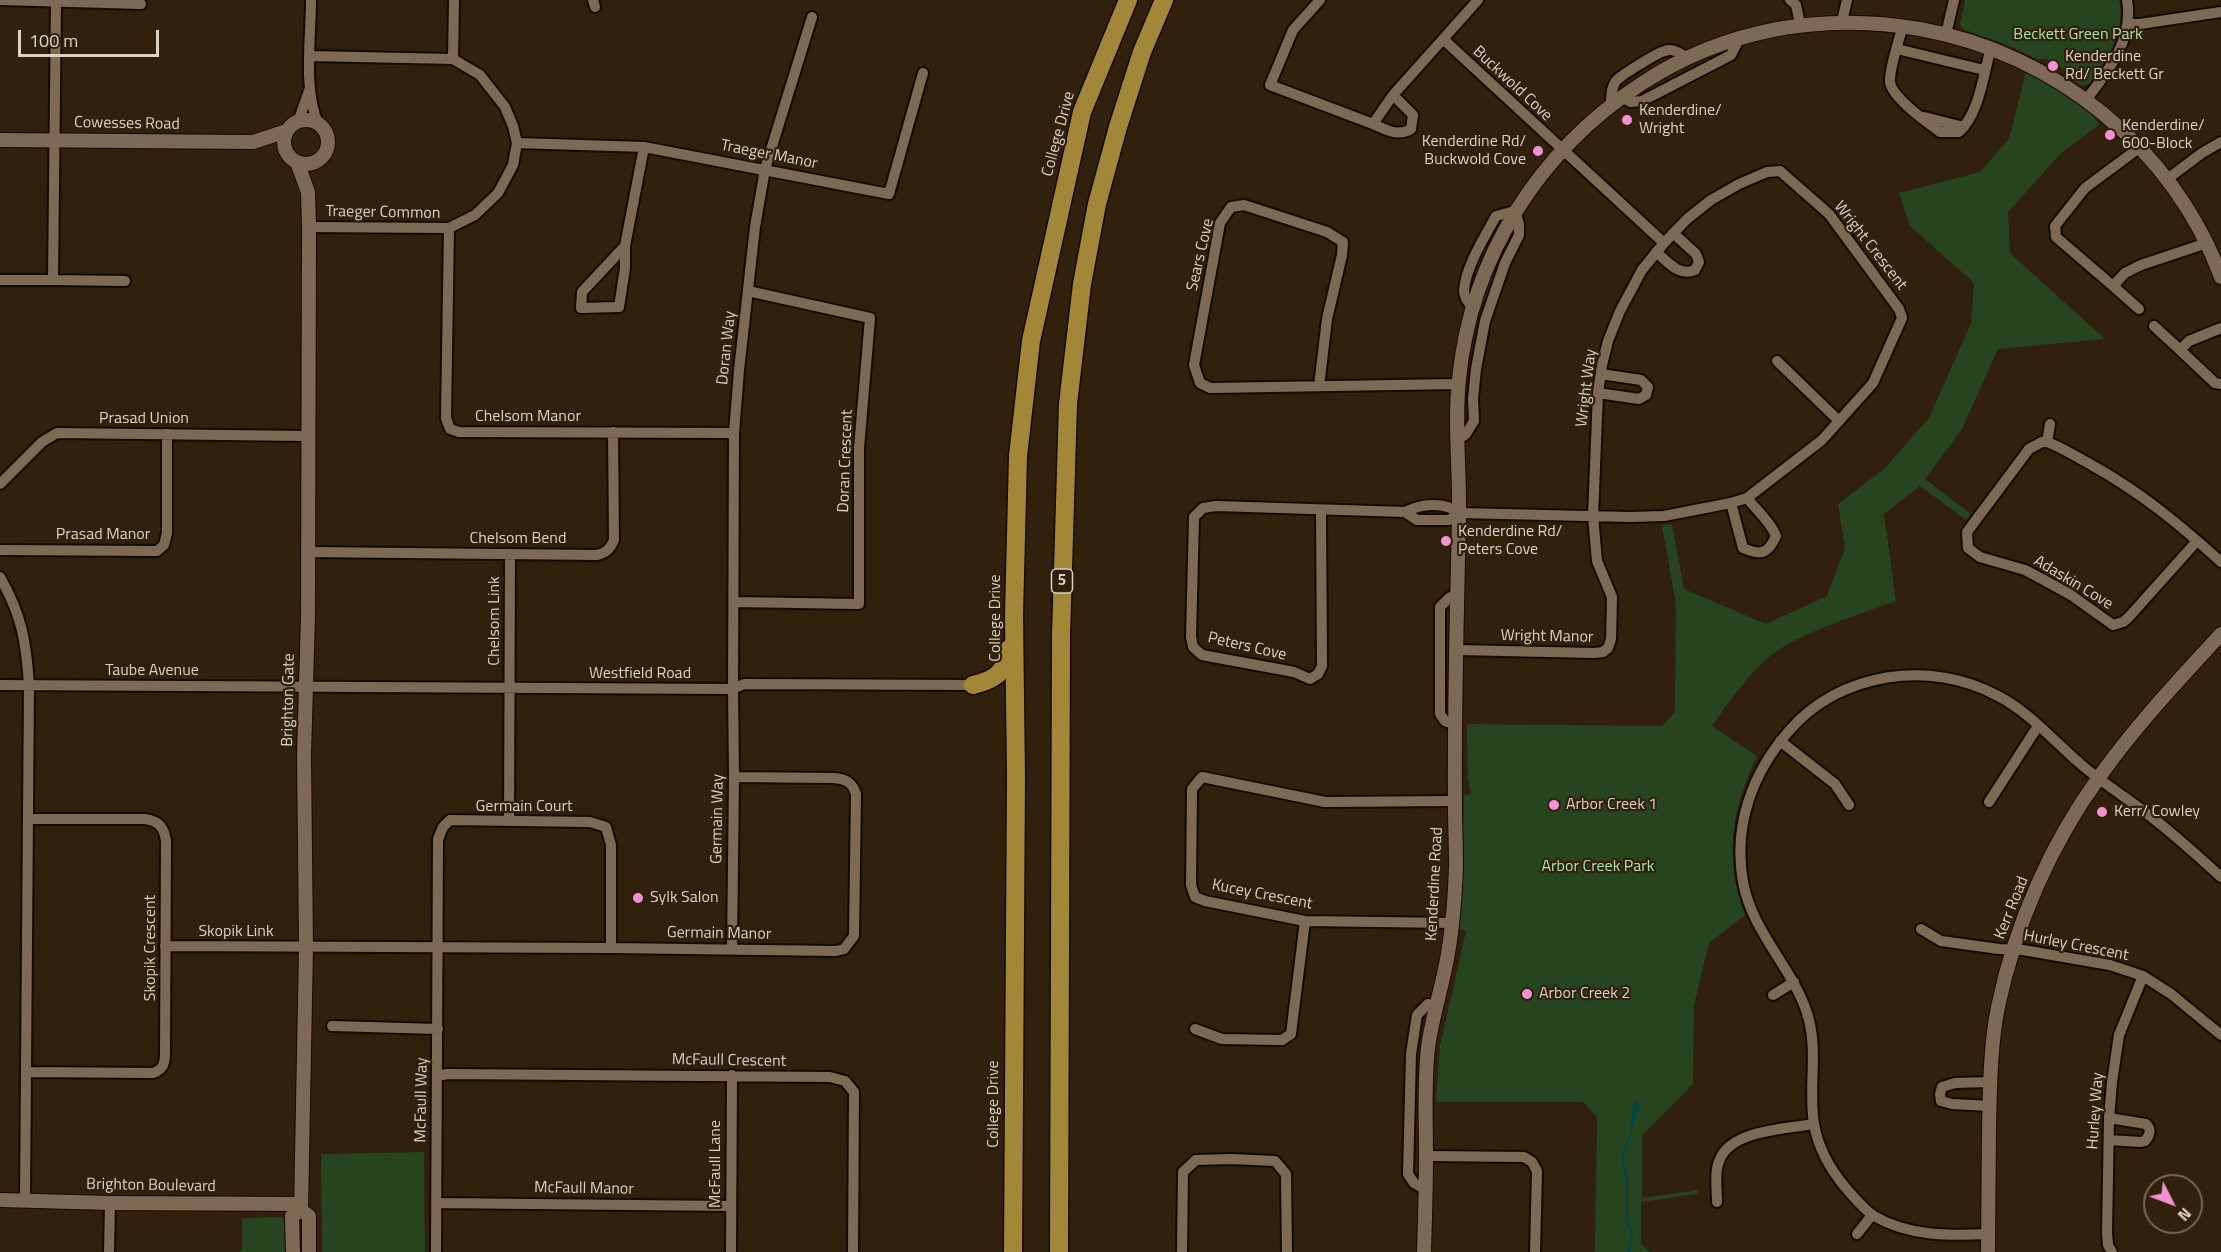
<!DOCTYPE html>
<style>
body{margin:0}
#map{position:relative;width:2221px;height:1252px;overflow:hidden;background:#30200c;font-family:"Titillium Web",sans-serif}
canvas{display:block}
.north{position:absolute;left:2143px;top:1174px;width:60px;height:60px;box-sizing:border-box;background:#30200c;border:2px solid #756756;border-radius:50%;rotate:132deg;font-size:16px;font-weight:700;line-height:24px;text-align:center;color:#dcd1c6}
.north::after{content:'';display:block;margin:auto;width:21px;height:27px;background:#f491d3;clip-path:polygon(50% 0,100% 100%,50% 72%,0 100%)}
.scale{position:absolute;left:18px;top:30px;width:141px;height:27px;box-sizing:border-box;border:3px solid #dcd1c6;border-top:0;padding-left:8px;font-size:18px;line-height:21px;white-space:nowrap;color:#dcd1c6;-webkit-text-stroke:4px #30200c;paint-order:stroke}
</style>
<div id="map">
<canvas width="2221" height="1252"></canvas>
<div class="north">N</div>
<div class="scale">100 m</div>
</div>
<script>
const ctx = document.querySelector('canvas').getContext('2d');
ctx.lineJoin = 'round';
function fill(path, color) { ctx.fillStyle = color; ctx.fill(path, 'evenodd'); }
function trace(path, color, width, dash) { ctx.strokeStyle = color; ctx.lineWidth = width; ctx.lineCap = dash ? 'butt' : 'round'; ctx.setLineDash(dash || []); ctx.stroke(path); }
function write(font, color, halo, rows, align = 'center') {
  ctx.font = font + ' "Titillium Web",sans-serif'; ctx.lineWidth = 4.5; ctx.setLineDash([]); ctx.textBaseline = 'middle'; ctx.strokeStyle = halo; ctx.fillStyle = color; for (const [text, x, y, turn = 0] of rows) {
    ctx.save(); ctx.translate(x, y); ctx.rotate((+turn || 0) * Math.PI / 180); ctx.textAlign = isNaN(turn) ? turn : align; if (halo) ctx.strokeText(text, 0, 0); ctx.fillText(text, 0, 0); ctx.restore();
  }
}
const green = new Path2D(`
 M 1965,0 L 2119,0 C 2127,30 2107,61 2090,84 L 2082,85 L 2075,82 L 2063,69 L 2047,59 L 2037,59 L 2005,44 L 1962,29 L 1960,23 Z
 M 2026,71 C 2048,83 2088,103 2099,125 L 2061,153 L 2008,212 L 2010,253 L 2105,339 L 1998,349 L 1962,429 L 1925,479 L 1971,514 L 1966,520 L 1920,486 L 1884,514 L 1896,601 C 1857,615 1815,628 1780,649 C 1756,663 1728,703 1712,726 L 1757,756 C 1731,811 1724,857 1745,915 L 1709,943 L 1694,1005 L 1693,1084 L 1642,1135 L 1642,1198 L 1699,1190 L 1697,1194 L 1641,1202 L 1641,1244 L 1650,1252 L 1595,1252 L 1597,1117 L 1583,1102 L 1436,1102 L 1440,1046 L 1466,931 L 1460,929 L 1464,795 L 1471,794 L 1468,779 L 1467,724 L 1662,726 L 1675,712 L 1676,605 L 1662,525 L 1672,524 L 1684,589 L 1766,624 L 1827,596 L 1845,548 L 1838,504 L 1884,469 L 1929,418 L 1971,323 L 1974,283 L 1910,226 L 1899,193 L 1980,172 L 2009,139 Z
 M 424,1152 L 425,1252 L 322,1252 L 321,1154 Z
 M 282,1217 L 286,1221 L 285,1252 L 239,1252 L 242,1249 L 242,1218 Z`);
const water = new Path2D(`
 M 1636,1100 L 1640,1104 L 1623,1159 L 1628,1179 L 1628,1220 L 1633,1230 L 1631,1252 L 1628,1252 L 1631,1230 L 1625,1221 L 1625,1178 L 1621,1158 L 1630,1132 L 1633,1105 Z`);
const minor = new Path2D(`
 M 0,0 L 141,4
 M 311,0 C 311,39 303,87 318,124
 M 593,0 L 595,7
 M 1320,0 L 1293,30 L 1270,85 L 1373,124 L 1393,95 L 1478,0
 M 1790,0 L 1796,5 L 1800,24
 M 1842,21 L 1847,0
 M 2128,24 L 2140,24 L 2221,12
 M 1903,26 C 1899,39 1889,70 1890,82 C 1892,98 1927,122 1940,132 L 1959,132 C 1980,112 1983,75 1991,48
 M 1946,34 L 1954,0
 M 1443,39 L 1664,243 L 1687,219 L 1711,200 L 1739,184 L 1767,172 L 1780,171 L 1829,214 L 1899,309 L 1902,318 L 1873,383 L 1822,440 L 1747,498 L 1731,503 L 1664,516 L 1630,517 L 1459,513
 M 1897,49 L 1984,70
 M 453,59 L 454,0
 M 1621,97 L 1631,102 L 1642,101 L 1731,55 L 1739,39
 M 2086,100 C 2108,71 2134,40 2127,0
 M 1611,105 C 1611,97 1611,88 1616,81 C 1620,76 1658,52 1665,51 C 1673,48 1680,53 1687,58
 M 1924,117 L 1964,127
 M 298,122 L 310,88
 M 1373,124 C 1386,130 1398,137 1411,129 L 1413,115 L 1393,95
 M 517,143 L 644,147 L 889,194 L 923,73
 M 2139,148 L 2085,188 L 2055,226 L 2056,237 L 2113,286 L 2125,273 L 2141,265 L 2207,243
 M 2166,180 L 2202,153 L 2221,142
 M 309,227 L 449,228 L 475,215 L 498,193 L 513,165 L 517,143 L 513,126 L 505,107 L 480,75 L 453,59 L 310,56
 M 449,228 L 446,418 L 450,429 L 459,432 L 734,433
 M 625,246 L 625,268 L 619,307 L 581,308 L 582,292 L 625,246 L 644,147
 M 1656,252 C 1668,262 1679,277 1695,270 L 1699,262 L 1696,254 L 1673,233
 M 0,280 L 53,280 L 56,0
 M 53,280 L 125,281
 M 2113,286 L 2139,309
 M 2154,326 L 2180,350
 M 2221,328 L 2189,341 L 2180,350 L 2215,383 L 2221,384
 M 1777,361 L 1838,420
 M 1319,386 L 1327,319 L 1342,255 L 1343,242 L 1327,232 L 1244,205 L 1231,207 L 1220,223 L 1194,365 L 1200,383 L 1210,388 L 1458,384
 M 1598,393 L 1639,399 L 1646,395 L 1648,387 L 1641,380 L 1601,374
 M 1457,440 L 1466,434 L 1474,421 L 1473,399 L 1476,369 L 1485,321 L 1505,263 L 1519,235 L 1519,224 L 1515,211 L 1496,216 C 1485,236 1465,268 1464,291 C 1464,298 1469,303 1473,308
 M 2047,442 L 2050,424
 M 0,484 L 42,442 L 57,433 L 307,436
 M 1731,503 L 1743,548 C 1761,556 1768,554 1776,536 C 1770,521 1757,511 1747,498
 M 1321,510 L 1322,666 L 1318,674 L 1310,679 L 1294,672 L 1202,655 L 1193,647 L 1191,637 L 1194,517 L 1203,508 L 1216,506 L 1405,512 C 1421,504 1444,501 1459,513
 M 1405,512 L 1417,520 L 1449,520 L 1459,513
 M 2197,541 L 2128,618 L 2123,622 L 2113,625 L 2071,595 L 2042,579 L 2025,570 L 1980,557 L 1968,548 L 1967,532 L 2029,449 L 2042,442 L 2047,442 C 2061,447 2075,456 2088,463 C 2139,491 2178,523 2221,562
 M 0,550 L 157,551 L 164,545 L 167,533 L 167,434
 M 307,552 L 597,555 C 606,553 610,549 614,540 L 613,432
 M 0,577 C 22,616 26,641 29,685 L 25,1200
 M 734,602 L 859,604 L 859,448 L 870,318 L 748,291
 M 1457,650 L 1594,653 L 1603,652 L 1608,648 L 1611,639 L 1612,597 L 1597,561 L 1593,516 L 1598,393 L 1602,365 L 1608,341 L 1620,311 L 1642,270 L 1664,243
 M 0,685 L 733,689 L 744,684 L 973,685
 M 1456,725 L 1445,721 L 1440,714 L 1440,607 L 1449,598 L 1457,594
 M 1780,741 L 1835,784 L 1849,805
 M 1989,802 L 2038,726
 M 509,821 L 510,554
 M 1451,923 L 1305,921 L 1205,901 L 1195,897 L 1191,885 L 1192,789 L 1202,777 L 1325,802 L 1455,801
 M 1921,929 L 1941,941 L 1999,949 L 2023,950 L 2110,965 L 2143,976 L 2171,994 L 2221,1035
 M 165,946 L 611,948 L 836,951 L 844,949 L 854,936 L 856,794 C 852,782 846,779 833,778 L 734,777
 M 732,949 L 734,777 L 733,689 L 734,433 L 739,370 L 755,227 L 765,169 L 812,17
 M 1773,995 L 1794,982
 M 332,1026 L 438,1029
 M 1195,1029 L 1222,1039 L 1282,1040 L 1291,1034 L 1305,921
 M 27,1072 L 153,1073 C 164,1069 165,1063 165,1052 L 166,841 C 164,827 159,821 145,819 L 28,819
 M 438,1076 L 447,1074 L 830,1077 L 845,1081 L 854,1092 L 853,1252
 M 1990,1106 L 1952,1104 L 1941,1101 L 1940,1094 L 1942,1087 L 1955,1083 L 1991,1082
 M 2109,1140 L 2141,1142 L 2145,1141 C 2150,1135 2152,1130 2146,1124 L 2109,1118
 M 1426,1156 L 1524,1157 L 1532,1162 L 1537,1171 L 1535,1252
 M 1426,1190 L 1414,1183 L 1408,1174 L 1411,1054 L 1417,1015 L 1428,1004 L 1436,1006
 M 1717,1202 C 1717,1188 1714,1171 1720,1159 C 1732,1130 1786,1129 1814,1124
 M 436,1203 L 731,1206
 M 1857,1234 L 1872,1215
 M 1988,1234 C 1949,1236 1908,1236 1874,1216 C 1863,1209 1853,1196 1845,1187 C 1830,1169 1818,1147 1814,1124 C 1808,1087 1819,1050 1807,1013 C 1792,967 1752,932 1743,882 C 1733,826 1752,773 1789,731 C 1839,672 1931,659 1998,696 C 2031,713 2055,743 2084,767 C 2106,785 2131,801 2154,819 C 2177,837 2199,857 2221,877
 M 109,1252 L 110,1203
 M 436,1252 L 438,839 L 443,827 L 450,820 L 590,822 L 606,827 L 611,845 L 611,948
 M 731,1252 L 732,1075
 M 1182,1252 L 1183,1172 L 1196,1160 L 1231,1159 L 1275,1161 L 1286,1174 L 1287,1252
 M 2112,1252 L 2108,1245 L 2107,1233 L 2109,1118 L 2112,1082 L 2119,1035 L 2143,976`);
const tertiary = new Path2D(`
 M284 142a22 22 0 1 1 44 0a22 22 0 1 1-44 0Z
 M 0,140 L 253,142 L 287,131
 M 297,162 L 308,192 L 309,227 L 308,616 L 304,755 L 306,947 L 301,1210
 M 0,1200 L 110,1203 L 301,1204
 M 301,1210 L 309,1216 L 309,1252
 M 293,1252 L 292,1216 L 301,1210
 M 1424,1252 C 1425,1220 1426,1187 1426,1155 C 1426,1119 1424,1083 1428,1048 C 1432,1016 1443,985 1448,953 C 1453,925 1455,894 1456,866 C 1456,846 1455,827 1455,807 C 1454,710 1457,613 1459,516 C 1460,470 1454,425 1459,379 C 1471,257 1539,151 1641,84 C 1724,29 1823,12 1920,29 C 2055,53 2173,148 2221,277
 M 1988,1252 C 1988,1211 1989,1170 1989,1129 C 1990,1089 1990,1047 1998,1007 C 2015,925 2051,843 2100,776 C 2136,725 2179,680 2221,634`);
const motorway = new Path2D(`
 M 973,685 C 995,680 1006,672 1009,649
 M 1013,1252 L 1016,777 L 1014,615 L 1018,456 L 1031,341 L 1082,112 L 1128,0
 M 1059,1252 L 1061,635 L 1068,404 L 1082,284 L 1097,204 L 1118,127 L 1142,52 L 1164,0`);
const markers = [
 [2053,66,6,"#f491d3"],
 [1627,120,6,"#f491d3"],
 [2110,135,6,"#f491d3"],
 [1538,151,6,"#f491d3"],
 [1446,541,6,"#f491d3"],
 [1554,805,6,"#f491d3"],
 [2102,812,6,"#f491d3"],
 [638,898,6,"#f491d3"],
 [1527,994,6,"#f491d3"]
];
const shields = [
 [1062,581,21]
];
const shieldNames = [
 ["5",1062,581]
];
const parkNames = [
 ["Beckett Green Park",2078,35],
 ["Arbor Creek Park",1598,867]
];
const poiNames = [
 ["Kenderdine",2065,57],
 ["Rd/ Beckett Gr",2065,75],
 ["Kenderdine/",1639,111],
 ["Wright",1639,129],
 ["Kenderdine/",2122,126],
 ["600-Block",2122,144],
 ["Kenderdine Rd/",1526,142,"right"],
 ["Buckwold Cove",1526,160,"right"],
 ["Kenderdine Rd/",1458,532],
 ["Peters Cove",1458,550],
 ["Arbor Creek 1",1566,805],
 ["Kerr/ Cowley",2114,812],
 ["Sylk Salon",650,898],
 ["Arbor Creek 2",1539,994]
];
const streetNames = [
 ["Buckwold Cove",1512,84,43],
 ["Cowesses Road",127,124,1],
 ["College Drive",1059,134,-75],
 ["Traeger Manor",769,155,11],
 ["Traeger Common",383,213,1],
 ["Wright Crescent",1870,246,52],
 ["Sears Cove",1201,255,-77],
 ["Doran Way",727,348,-84],
 ["Wright Way",1587,388,-83],
 ["Chelsom Manor",528,417],
 ["Prasad Union",144,419],
 ["Doran Crescent",846,461,-88],
 ["Prasad Manor",103,535],
 ["Chelsom Bend",518,539],
 ["Adaskin Cove",2073,583,31],
 ["College Drive",996,618,-90],
 ["Chelsom Link",495,621,-90],
 ["Wright Manor",1547,637,1],
 ["Peters Cove",1247,647,13],
 ["Taube Avenue",152,671],
 ["Westfield Road",640,674],
 ["Brighton Gate",289,700,-89],
 ["Germain Court",524,807],
 ["Germain Way",718,819,-89],
 ["Kenderdine Road",1435,884,-87],
 ["Kucey Crescent",1262,895,11],
 ["Kerr Road",2012,908,-68],
 ["Skopik Link",236,932],
 ["Germain Manor",719,934,1],
 ["Hurley Crescent",2076,946,11],
 ["Skopik Crescent",151,948,-90],
 ["McFaull Crescent",729,1061,1],
 ["McFaull Way",422,1100,-89],
 ["College Drive",994,1104,-90],
 ["Hurley Way",2096,1111,-86],
 ["McFaull Lane",716,1164,-90],
 ["Brighton Boulevard",151,1186,1],
 ["McFaull Manor",584,1189,1]
];
fill(green, '#26441d');
fill(water, '#004546');
trace(minor, '#170900', 14);
trace(tertiary, '#170900', 16);
trace(motorway, '#170900', 21);
trace(minor, '#7d6954', 10);
trace(tertiary, '#7d6954', 14);
trace(motorway, '#a28738', 18);
for (const [x, y, r, color] of markers) { const dot = new Path2D(); dot.arc(x, y, r, 0, 2 * Math.PI); ctx.fillStyle = color; ctx.fill(dot); trace(dot, '#30200c', 2); }
for (const [x, y, w] of shields) { const box = new Path2D(); box.roundRect(x - w / 2, y - 12, w, 24, 4.5); ctx.fillStyle = '#30200c'; ctx.fill(box); trace(box, '#dcd1c6', 1.5); }
write('bold 15px', '#dcd1c6', null, shieldNames);
write('16px', '#ade29e', '#30200c', parkNames);
write('16px', '#dcd1c6', '#30200c', poiNames, 'left');
write('16px', '#dcd1c6', '#30200c', streetNames);
</script>
